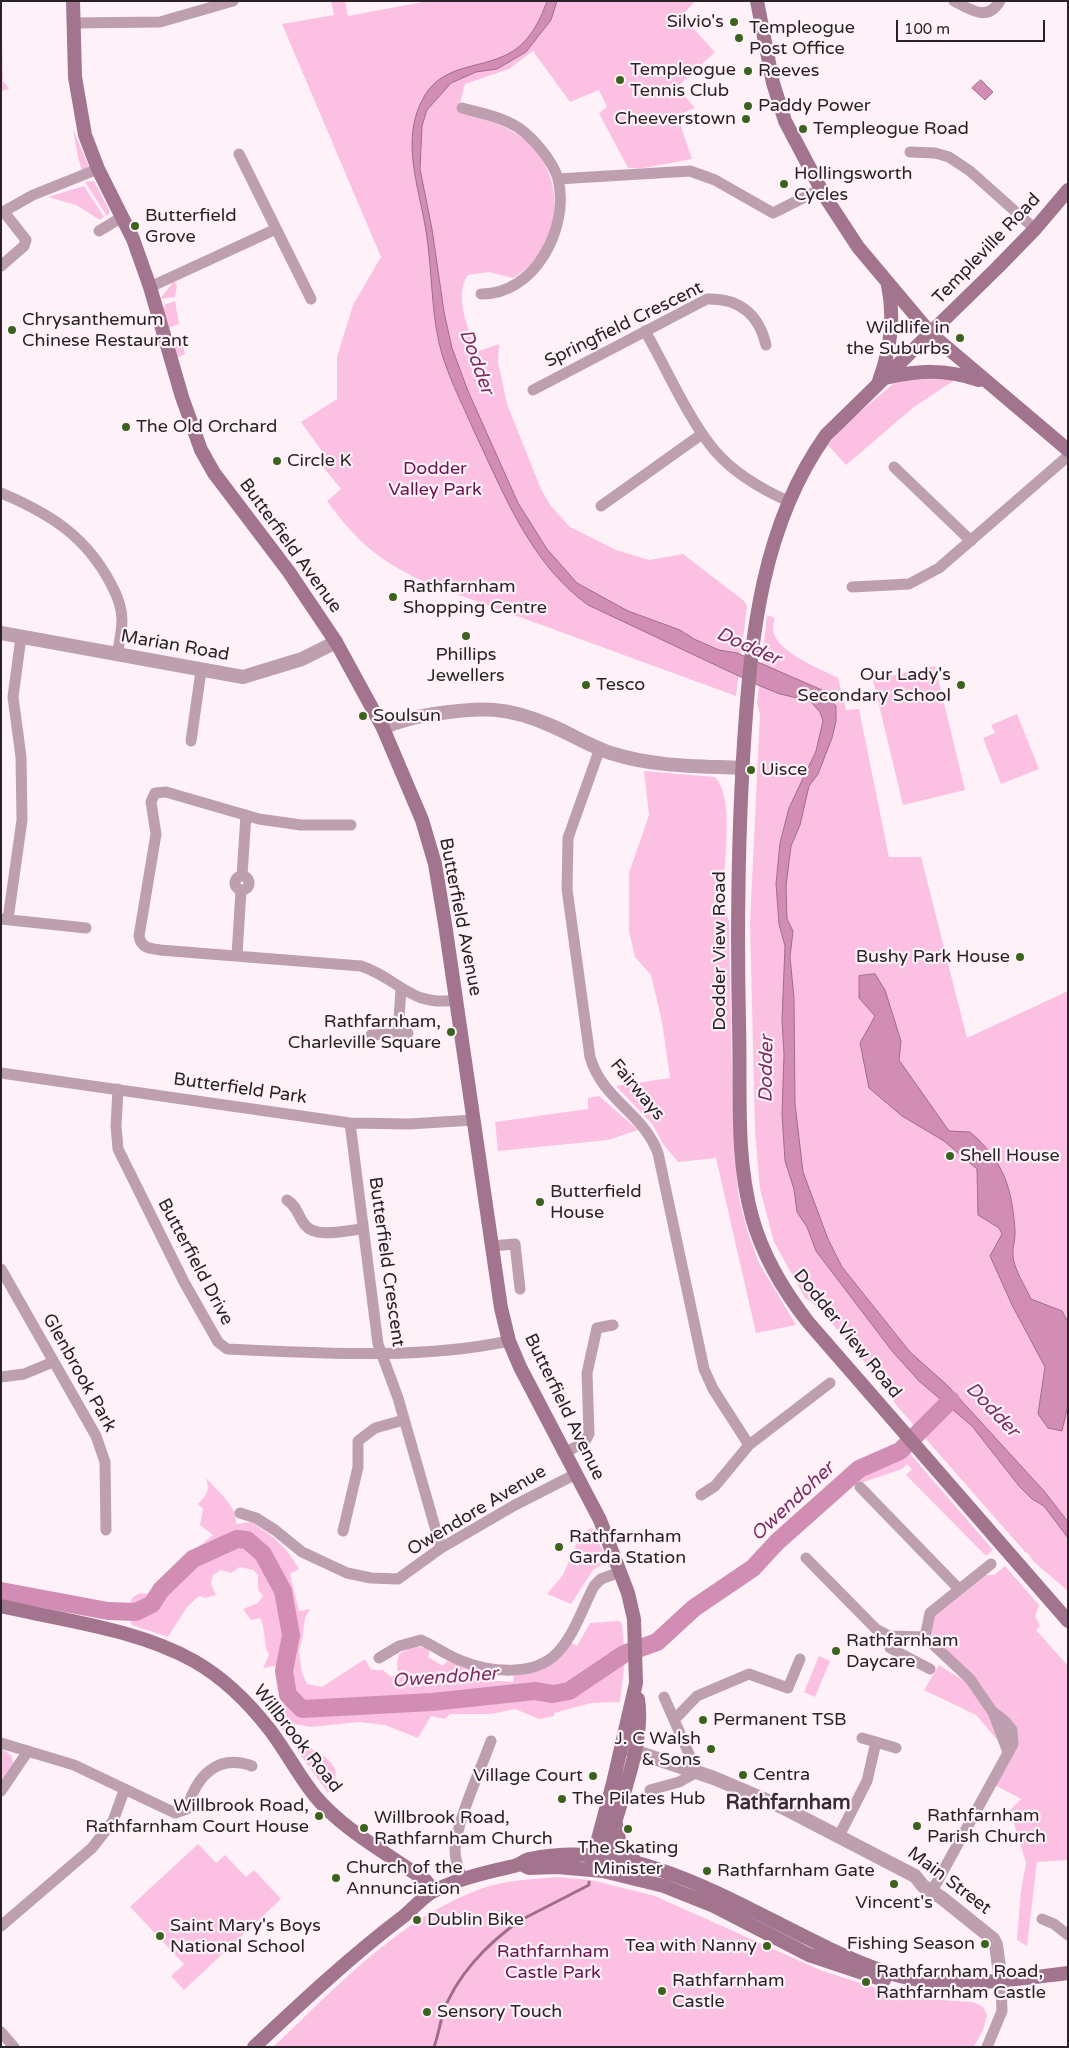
<!DOCTYPE html>
<style>
body{margin:0}
#map{position:relative;width:1069px;height:2048px;overflow:hidden;background:#fef2f8;font-family:"Varela Round",sans-serif}
canvas{display:block}
.frame{position:absolute;inset:0;border:2px solid #292226;pointer-events:none}
.scale{position:absolute;left:896px;top:20px;width:149px;height:22px;box-sizing:border-box;border:2px solid #292226;border-top:0;padding-left:6px;font-size:15px;line-height:18px;white-space:nowrap;color:#292226;-webkit-text-stroke:4px #fef2f8;paint-order:stroke}
</style>
<div id="map">
<canvas width="1069" height="2048"></canvas>
<div class="frame"></div>
<div class="scale">100 m</div>
</div>
<script>
const ctx = document.querySelector('canvas').getContext('2d');
ctx.lineJoin = 'round';
function fill(path, color) { ctx.fillStyle = color; ctx.fill(path, 'evenodd'); }
function trace(path, color, width, dash) { ctx.strokeStyle = color; ctx.lineWidth = width; ctx.lineCap = dash ? 'butt' : 'round'; ctx.setLineDash(dash || []); ctx.stroke(path); }
function write(font, color, halo, rows, align = 'center') {
  ctx.font = font + ' "Varela Round",sans-serif'; ctx.lineWidth = 4.5; ctx.setLineDash([]); ctx.textBaseline = 'middle'; ctx.strokeStyle = halo; ctx.fillStyle = color; for (const [text, x, y, turn = 0] of rows) {
    ctx.save(); ctx.translate(x, y); ctx.rotate((+turn || 0) * Math.PI / 180); ctx.textAlign = isNaN(turn) ? turn : align; if (halo) ctx.strokeText(text, 0, 0); ctx.fillText(text, 0, 0); ctx.restore();
  }
}
const green = new Path2D(`
 M 1,1 L 3,81 L 9,89 L 1,91 Z
 M 331,1 L 345,1 L 348,16 L 428,1 L 695,1 L 682,16 L 715,52 L 677,87 L 695,108 L 677,115 L 692,159 L 644,168 L 628,168 L 599,113 L 607,107 L 599,90 L 570,102 L 533,51 L 509,69 L 465,84 L 458,110 C 480,116 506,125 524,139 C 570,176 562,250 513,278 L 489,272 L 468,275 C 453,296 469,329 476,352 L 499,344 L 498,362 L 507,404 L 541,489 L 550,505 L 570,527 L 616,550 L 649,560 L 683,554 L 744,601 L 747,606 L 736,696 L 432,585 C 383,564 358,544 327,501 L 341,489 L 319,462 L 326,457 L 301,422 L 337,399 L 337,357 L 353,305 L 381,257 L 282,24 L 334,15 Z
 M 73,129 L 89,167 L 83,173 L 78,158 Z
 M 94,181 L 110,212 L 107,216 L 85,182 Z
 M 84,186 L 104,217 L 100,220 L 76,205 L 48,197 Z
 M 174,281 L 177,286 L 175,297 L 160,299 Z
 M 175,301 L 179,324 L 169,328 L 163,308 L 166,304 Z
 M 181,336 L 185,354 L 177,358 L 172,340 Z
 M 959,377 L 914,407 L 846,465 L 828,445 L 843,426 L 899,379 Z
 M 767,615 L 775,618 C 774,622 772,629 774,634 C 780,653 821,669 838,678 L 846,710 L 859,709 L 889,857 L 921,857 L 967,1038 L 1068,991 L 1068,1591 L 1034,1562 L 1028,1553 L 1025,1552 L 897,1406 L 876,1376 L 819,1308 L 805,1298 L 774,1242 L 760,1189 L 755,1131 L 750,922 L 760,714 L 757,704 Z
 M 935,666 L 965,790 L 903,805 L 873,680 Z
 M 1017,714 L 1039,769 L 1001,784 L 983,738 L 995,733 L 991,725 Z
 M 644,771 L 715,777 C 740,806 715,882 729,921 L 733,1121 L 739,1199 L 748,1233 L 759,1263 L 796,1325 L 756,1333 L 716,1158 L 678,1162 L 663,1144 L 653,1125 L 616,1086 L 670,1078 L 662,1022 L 651,975 L 635,957 L 629,931 L 629,873 L 649,815 Z
 M 599,1096 L 638,1130 L 608,1140 L 498,1151 L 495,1122 L 588,1109 L 588,1098 Z
 M 906,1449 L 993,1550 L 986,1556 L 906,1475 L 912,1469 L 907,1464 L 902,1469 L 858,1484 L 860,1470 L 893,1459 Z
 M 206,1478 C 217,1491 238,1506 236,1524 L 251,1522 C 272,1535 287,1547 299,1569 L 290,1574 L 299,1611 L 310,1609 L 305,1618 L 302,1640 L 299,1651 L 302,1673 L 307,1684 L 322,1687 L 365,1659 L 371,1670 L 383,1670 L 391,1677 L 398,1674 L 397,1663 L 399,1654 L 415,1645 L 428,1649 L 430,1651 L 428,1657 L 443,1666 L 447,1661 L 485,1673 L 484,1680 L 513,1682 L 514,1675 L 571,1643 L 577,1646 L 590,1623 L 619,1621 L 622,1624 L 625,1659 L 620,1702 L 591,1703 L 554,1713 L 554,1716 L 539,1719 L 515,1709 L 491,1714 L 450,1714 L 445,1719 L 431,1716 L 418,1738 L 385,1725 L 359,1722 L 310,1727 L 286,1722 C 288,1728 291,1736 296,1739 C 315,1754 352,1761 328,1793 L 274,1718 L 275,1711 L 287,1702 L 283,1694 L 280,1665 L 263,1668 L 269,1655 C 262,1643 267,1632 260,1618 L 251,1620 L 243,1609 L 258,1603 L 263,1596 L 258,1590 L 258,1575 L 253,1570 L 240,1567 L 231,1573 L 221,1570 L 213,1575 L 211,1584 L 216,1595 L 205,1598 L 199,1596 L 187,1607 L 168,1637 L 132,1625 L 128,1616 L 137,1617 L 144,1610 L 134,1607 L 126,1610 L 133,1597 L 140,1593 L 148,1594 L 158,1591 L 182,1560 L 213,1535 L 200,1525 L 203,1509 L 198,1504 C 207,1495 210,1490 206,1478 ZM 240,1532 C 265,1536 274,1556 281,1578 L 274,1581 L 268,1561 L 250,1547 L 231,1547 L 209,1558 L 202,1550 Z
 M 592,1528 L 608,1561 L 593,1570 L 571,1604 L 547,1594 L 563,1575 L 581,1533 Z
 M 1005,1566 L 1039,1605 L 1035,1616 L 1040,1626 L 1036,1630 L 1068,1666 L 1068,1860 L 1037,1862 L 1027,1946 L 1017,1940 L 1021,1891 L 1026,1863 L 1010,1810 L 1021,1799 L 995,1785 L 1011,1756 L 976,1715 L 924,1690 L 939,1665 L 969,1684 L 992,1705 L 934,1643 L 931,1633 L 934,1615 L 986,1575 L 994,1575 Z
 M 819,1656 L 830,1661 L 815,1697 L 804,1692 Z
 M 1,1748 L 12,1756 L 13,1765 L 1,1782 Z
 M 198,1844 L 216,1863 L 225,1855 L 246,1877 L 254,1870 L 281,1899 L 184,1990 L 171,1976 L 184,1964 L 130,1907 Z
 M 558,1877 L 591,1880 L 655,1896 L 820,1970 L 888,1992 L 926,1999 L 973,2002 L 983,2007 L 987,2015 L 983,2030 L 974,2047 L 273,2047 C 337,1987 399,1918 483,1888 C 507,1880 534,1879 558,1877 Z`);
const water = new Path2D(`
 M 547,1 L 557,1 L 551,20 L 526,52 L 497,69 L 476,72 L 451,83 L 427,110 L 422,126 L 420,169 L 432,229 L 444,312 L 452,348 L 468,391 L 518,503 L 547,549 L 577,583 L 628,611 L 680,630 L 694,639 L 719,650 L 737,653 L 822,690 L 836,706 L 836,721 L 832,738 L 818,774 L 809,786 L 800,825 L 791,846 L 786,886 L 787,919 L 793,931 L 790,957 L 794,998 L 795,1104 L 803,1172 L 828,1239 L 842,1267 L 910,1352 L 947,1385 L 1044,1491 L 1068,1522 L 1068,1538 L 1044,1506 L 1032,1499 L 1019,1486 L 972,1426 L 919,1381 L 892,1351 L 816,1251 L 807,1227 L 797,1212 L 794,1189 L 785,1161 L 782,1114 L 784,1054 L 782,1020 L 785,946 L 779,924 L 776,884 L 780,843 L 789,808 L 816,751 L 823,721 L 820,712 L 810,701 L 780,694 L 760,686 L 588,605 C 530,563 504,494 474,431 C 462,403 446,373 439,343 C 431,307 432,268 426,231 C 419,186 399,138 425,95 C 444,64 479,69 508,54 C 528,44 540,22 547,1 Z
 M 981,80 L 993,92 L 985,100 L 972,88 Z
 M 875,974 L 885,990 L 901,1041 L 899,1060 L 949,1131 L 970,1132 C 1003,1160 1012,1187 1015,1230 C 1016,1238 1012,1248 1013,1256 C 1014,1270 1026,1287 1031,1299 L 1062,1311 L 1068,1322 L 1068,1405 L 1062,1431 L 1048,1428 L 1038,1414 L 1045,1367 L 1012,1305 L 990,1256 L 1002,1234 L 999,1228 L 978,1215 L 977,1169 L 944,1141 L 902,1116 L 869,1088 L 860,1043 L 875,1016 L 859,998 L 859,976 Z`);
const stream = new Path2D(`
 M 656,1645 L 657,1642
 M 519,1921 L 589,1885 L 589,1882
 M 434,2047 C 438,2036 440,2024 443,2013 C 456,1976 487,1944 518,1922`);
const river = new Path2D(`
 M 1,1591 L 108,1611 L 136,1612 L 152,1604 L 161,1590 L 193,1559 L 237,1539 L 247,1540 L 263,1554 L 283,1591 L 291,1635 L 284,1671 L 288,1695 L 302,1709 L 432,1702 L 535,1691 L 553,1694 L 569,1691 L 624,1654 L 657,1642 L 694,1608 L 753,1568 L 777,1542 L 859,1469 L 900,1451 L 951,1400`);
const minor = new Path2D(`
 M 954,1 C 971,10 987,22 1000,1
 M 73,23 L 160,22 L 233,1
 M 462,108 C 481,113 502,117 519,128 C 534,139 553,161 558,179 C 570,227 535,295 481,294
 M 910,152 L 935,153 L 949,157 L 970,171 L 1035,229
 M 239,154 L 311,299
 M 558,179 L 690,171 L 715,180 L 773,213 L 821,189
 M 1,213 L 33,195 L 98,169
 M 99,231 L 122,217
 M 1,266 L 24,246 L 26,240 L 4,212
 M 150,287 L 276,229
 M 645,331 C 667,369 688,419 715,451 C 735,474 761,489 788,501
 M 533,390 L 707,299 C 739,298 759,314 766,345
 M 894,467 L 971,541
 M 1,493 C 49,513 86,536 111,584 C 117,595 122,608 122,620 C 122,632 119,643 117,655
 M 601,506 L 702,434
 M 852,587 L 909,584 L 939,568 L 1068,456
 M 191,741 L 201,671
 M 600,748 L 568,838 L 567,889 L 590,1057 C 603,1101 642,1111 658,1153 L 704,1369 L 713,1389 L 749,1445
 M 351,825 L 301,825 L 259,819 L 166,792 L 155,793 L 151,802 L 156,834 L 139,936 C 141,948 149,948 160,950 L 361,966 C 400,979 409,1007 457,1000
 M 242,876 L 246,815
 M235 883a7 7 0 1 1 14 0a7 7 0 1 1-14 0Z
 M 1,919 L 86,928
 M 8,919 L 22,820 L 21,757 L 13,697 L 21,637
 M 237,955 L 241,890
 M 398,1033 L 401,989
 M 371,1035 L 408,1033
 M 1,1073 L 350,1123 L 409,1124 L 474,1120
 M 118,1089 L 116,1126 L 118,1149 L 184,1282 L 218,1342 L 227,1349 C 319,1353 419,1360 509,1341
 M 350,1123 L 378,1344 L 398,1398 L 441,1548
 M 287,1200 C 298,1207 297,1215 305,1225 C 316,1239 347,1230 362,1229
 M 492,1246 L 515,1244 L 520,1289
 M 1,1269 L 96,1436 L 105,1462 L 106,1530
 M 1,1377 L 24,1374 L 53,1362
 M 563,1453 L 584,1443 L 589,1434 L 587,1373 L 597,1328 L 613,1325
 M 860,1487 L 958,1588
 M 701,1495 L 715,1486 L 749,1445 L 830,1383
 M 240,1513 L 256,1518 L 275,1530 L 302,1552 L 347,1573 L 371,1578 L 398,1579 L 441,1548 L 515,1505 L 570,1477
 M 343,1531 L 358,1467 L 358,1441 L 375,1428 L 404,1420
 M 806,1558 L 876,1629 L 889,1636 L 890,1648 L 930,1669
 M 889,1636 L 925,1637
 M 379,1658 L 399,1646 L 421,1640 C 435,1646 447,1656 462,1661 C 490,1672 534,1677 557,1653 C 574,1636 583,1607 594,1586 L 601,1579 L 620,1572
 M 993,1712 L 1008,1752
 M 674,1720 L 697,1696 L 749,1674 L 788,1688 L 800,1659
 M 862,1738 L 876,1742
 M 1,1743 L 74,1765 L 175,1813 L 187,1809 C 196,1777 217,1753 252,1766
 M 650,1790 L 679,1782 L 697,1772 L 664,1697
 M 1,1791 L 28,1751
 M 839,1836 L 867,1781 L 876,1742 L 896,1748
 M 463,1880 C 459,1871 455,1860 455,1850 C 456,1822 481,1769 491,1741
 M 932,1891 L 1013,1744 L 1012,1730 L 1006,1722 L 992,1711 L 970,1679 L 925,1637 L 930,1613 L 991,1564
 M 1042,1919 L 1054,1924 L 1068,1935
 M 1,1926 L 92,1848 L 113,1821 L 124,1791
 M 1,2032 L 14,2047
 M 987,2047 L 1002,2011 L 1001,1981`);
const tertiary = new Path2D(`
 M 1,633 L 243,677 L 302,659 L 336,642
 M 383,728 C 400,720 416,717 434,714 C 482,707 507,706 552,726 C 573,735 593,748 614,754 C 655,767 700,766 742,768
 M 625,1748 L 714,1778 L 782,1807 L 915,1876 L 923,1886 L 942,1898 L 993,1939 L 996,1945 L 1001,1981`);
const secondary = new Path2D(`
 M 73,1 L 75,77 L 85,135 L 98,169 L 133,239 L 150,287 L 182,397 L 201,450 L 214,473 L 289,572 L 336,642 L 383,728 L 422,820 L 435,864 L 445,924 L 501,1308 L 509,1341 L 520,1367 L 600,1520 L 628,1593 L 634,1619 L 636,1683 L 613,1783 L 590,1869
 M 757,1 L 773,83 L 785,121 L 824,195 L 858,247 L 931,334 L 1068,450
 M 1068,190 L 1035,229 L 998,267 L 826,435 C 762,525 751,635 744,743 C 738,836 737,930 739,1024 C 741,1087 735,1156 752,1217 C 763,1257 783,1290 808,1322 L 1068,1621
 M 885,378 C 921,370 944,369 979,380
 M 879,381 C 891,349 895,319 888,285
 M 1,1606 C 65,1621 137,1629 194,1661 C 224,1678 249,1703 270,1730 C 286,1751 298,1775 315,1796 C 344,1831 389,1854 426,1881 L 434,1891
 M 616,1824 L 620,1845 L 636,1862
 M 521,1864 L 529,1868 L 557,1867 L 603,1871 L 664,1886 L 714,1906 L 809,1955 L 884,1980
 M 604,1865 C 613,1815 646,1749 638,1699
 M 254,2047 C 302,2002 351,1956 404,1916 C 414,1908 424,1895 436,1890 C 460,1878 488,1872 514,1866 C 520,1865 524,1860 530,1859 C 656,1832 770,1932 883,1971 C 941,1992 1009,1980 1068,1973`);
const markers = [
 [734,22,5,"#3b631e"],
 [739,38,5,"#3b631e"],
 [748,71,5,"#3b631e"],
 [620,80,5,"#3b631e"],
 [748,106,5,"#3b631e"],
 [746,119,5,"#3b631e"],
 [803,129,5,"#3b631e"],
 [784,184,5,"#3b631e"],
 [135,226,5,"#3b631e"],
 [12,330,5,"#3b631e"],
 [960,338,5,"#3b631e"],
 [126,427,5,"#3b631e"],
 [277,461,5,"#3b631e"],
 [393,597,5,"#3b631e"],
 [466,636,5,"#3b631e"],
 [586,685,5,"#3b631e"],
 [961,685,5,"#3b631e"],
 [363,716,5,"#3b631e"],
 [751,770,5,"#3b631e"],
 [1020,957,5,"#3b631e"],
 [451,1032,5,"#3b631e"],
 [950,1156,5,"#3b631e"],
 [540,1202,5,"#3b631e"],
 [559,1547,5,"#3b631e"],
 [836,1651,5,"#3b631e"],
 [703,1720,5,"#3b631e"],
 [711,1749,5,"#3b631e"],
 [743,1775,5,"#3b631e"],
 [593,1776,5,"#3b631e"],
 [562,1799,5,"#3b631e"],
 [319,1816,5,"#3b631e"],
 [917,1826,5,"#3b631e"],
 [364,1828,5,"#3b631e"],
 [628,1829,5,"#3b631e"],
 [707,1871,5,"#3b631e"],
 [336,1878,5,"#3b631e"],
 [894,1884,5,"#3b631e"],
 [417,1920,5,"#3b631e"],
 [160,1936,5,"#3b631e"],
 [985,1944,5,"#3b631e"],
 [767,1946,5,"#3b631e"],
 [866,1982,5,"#3b631e"],
 [662,1991,5,"#3b631e"],
 [427,2012,5,"#3b631e"]
];
const poiNames = [
 ["Silvio's",724,22,"right"],
 ["Templeogue",749,28],
 ["Post Office",749,49],
 ["Templeogue",630,70],
 ["Tennis Club",630,91],
 ["Reeves",758,71],
 ["Paddy Power",758,106],
 ["Cheeverstown",736,119,"right"],
 ["Templeogue Road",813,129],
 ["Hollingsworth",794,174],
 ["Cycles",794,195],
 ["Butterfield",145,216],
 ["Grove",145,237],
 ["Chrysanthemum",22,320],
 ["Chinese Restaurant",22,341],
 ["Wildlife in",950,328,"right"],
 ["the Suburbs",950,349,"right"],
 ["The Old Orchard",136,427],
 ["Circle K",287,461],
 ["Rathfarnham",403,587],
 ["Shopping Centre",403,608],
 ["Phillips",466,655,"center"],
 ["Jewellers",466,676,"center"],
 ["Our Lady's",951,675,"right"],
 ["Secondary School",951,696,"right"],
 ["Tesco",596,685],
 ["Soulsun",373,716],
 ["Uisce",761,770],
 ["Bushy Park House",1010,957,"right"],
 ["Rathfarnham,",441,1022,"right"],
 ["Charleville Square",441,1043,"right"],
 ["Shell House",960,1156],
 ["Butterfield",550,1192],
 ["House",550,1213],
 ["Rathfarnham",569,1537],
 ["Garda Station",569,1558],
 ["Rathfarnham",846,1641],
 ["Daycare",846,1662],
 ["Permanent TSB",713,1720],
 ["J. C Walsh",701,1739,"right"],
 ["& Sons",701,1760,"right"],
 ["Centra",753,1775],
 ["Village Court",583,1776,"right"],
 ["The Pilates Hub",572,1799],
 ["Willbrook Road,",309,1806,"right"],
 ["Rathfarnham Court House",309,1827,"right"],
 ["Rathfarnham",927,1816],
 ["Parish Church",927,1837],
 ["Willbrook Road,",374,1818],
 ["Rathfarnham Church",374,1839],
 ["The Skating",628,1848,"center"],
 ["Minister",628,1869,"center"],
 ["Church of the",346,1868],
 ["Annunciation",346,1889],
 ["Rathfarnham Gate",717,1871],
 ["Vincent's",894,1903,"center"],
 ["Dublin Bike",427,1920],
 ["Saint Mary's Boys",170,1926],
 ["National School",170,1947],
 ["Fishing Season",975,1944,"right"],
 ["Tea with Nanny",757,1946,"right"],
 ["Rathfarnham Road,",876,1972],
 ["Rathfarnham Castle",876,1993],
 ["Rathfarnham",672,1981],
 ["Castle",672,2002],
 ["Sensory Touch",437,2012]
];
const streetNames = [
 ["Templeville Road",987,249,-46],
 ["Springfield Crescent",624,325,-26],
 ["Butterfield Avenue",290,546,54],
 ["Marian Road",175,646,10],
 ["Butterfield Avenue",460,917,79],
 ["Dodder View Road",720,951,-90],
 ["Butterfield Park",240,1089,8],
 ["Fairways",637,1090,50],
 ["Butterfield Drive",195,1262,62],
 ["Butterfield Crescent",386,1262,82],
 ["Dodder View Road",847,1334,51],
 ["Glenbrook Park",79,1373,61],
 ["Butterfield Avenue",564,1407,64],
 ["Owendore Avenue",477,1511,-31],
 ["Willbrook Road",297,1739,52],
 ["Main Street",949,1881,37]
];
const parkNames = [
 ["Dodder",435,469],
 ["Valley Park",435,490],
 ["Rathfarnham",553,1952],
 ["Castle Park",553,1973]
];
const waterNames = [
 ["Dodder",476,362,70],
 ["Dodder",748,647,24],
 ["Dodder",767,1069,-89],
 ["Dodder",992,1410,46],
 ["Owendoher",793,1502,-43],
 ["Owendoher",445,1678,-4]
];
const quarterNames = [
 ["Rathfarnham",788,1804]
];
fill(green, '#fcc1e2');
fill(water, '#d28db4');
trace(water, '#9f6d89', 1);
trace(stream, '#9f6d89', 3);
trace(river, '#d28db4', 18);
trace(minor, '#be9fb0', 11);
trace(tertiary, '#be9fb0', 14);
trace(secondary, '#a2748e', 14);
for (const [x, y, r, color] of markers) { const dot = new Path2D(); dot.arc(x, y, r, 0, 2 * Math.PI); ctx.fillStyle = color; ctx.fill(dot); trace(dot, '#fef2f8', 2); }
write('18px', '#292226', '#fef2f8', poiNames, 'left');
write('18px', '#292226', '#fef2f8', streetNames);
write('18px', '#67154c', '#fef2f8', parkNames);
write('italic 19px', '#7d2c60', '#fef2f8', waterNames);
write('bold 20px', '#3b2c34', '#fef2f8', quarterNames);
</script>
